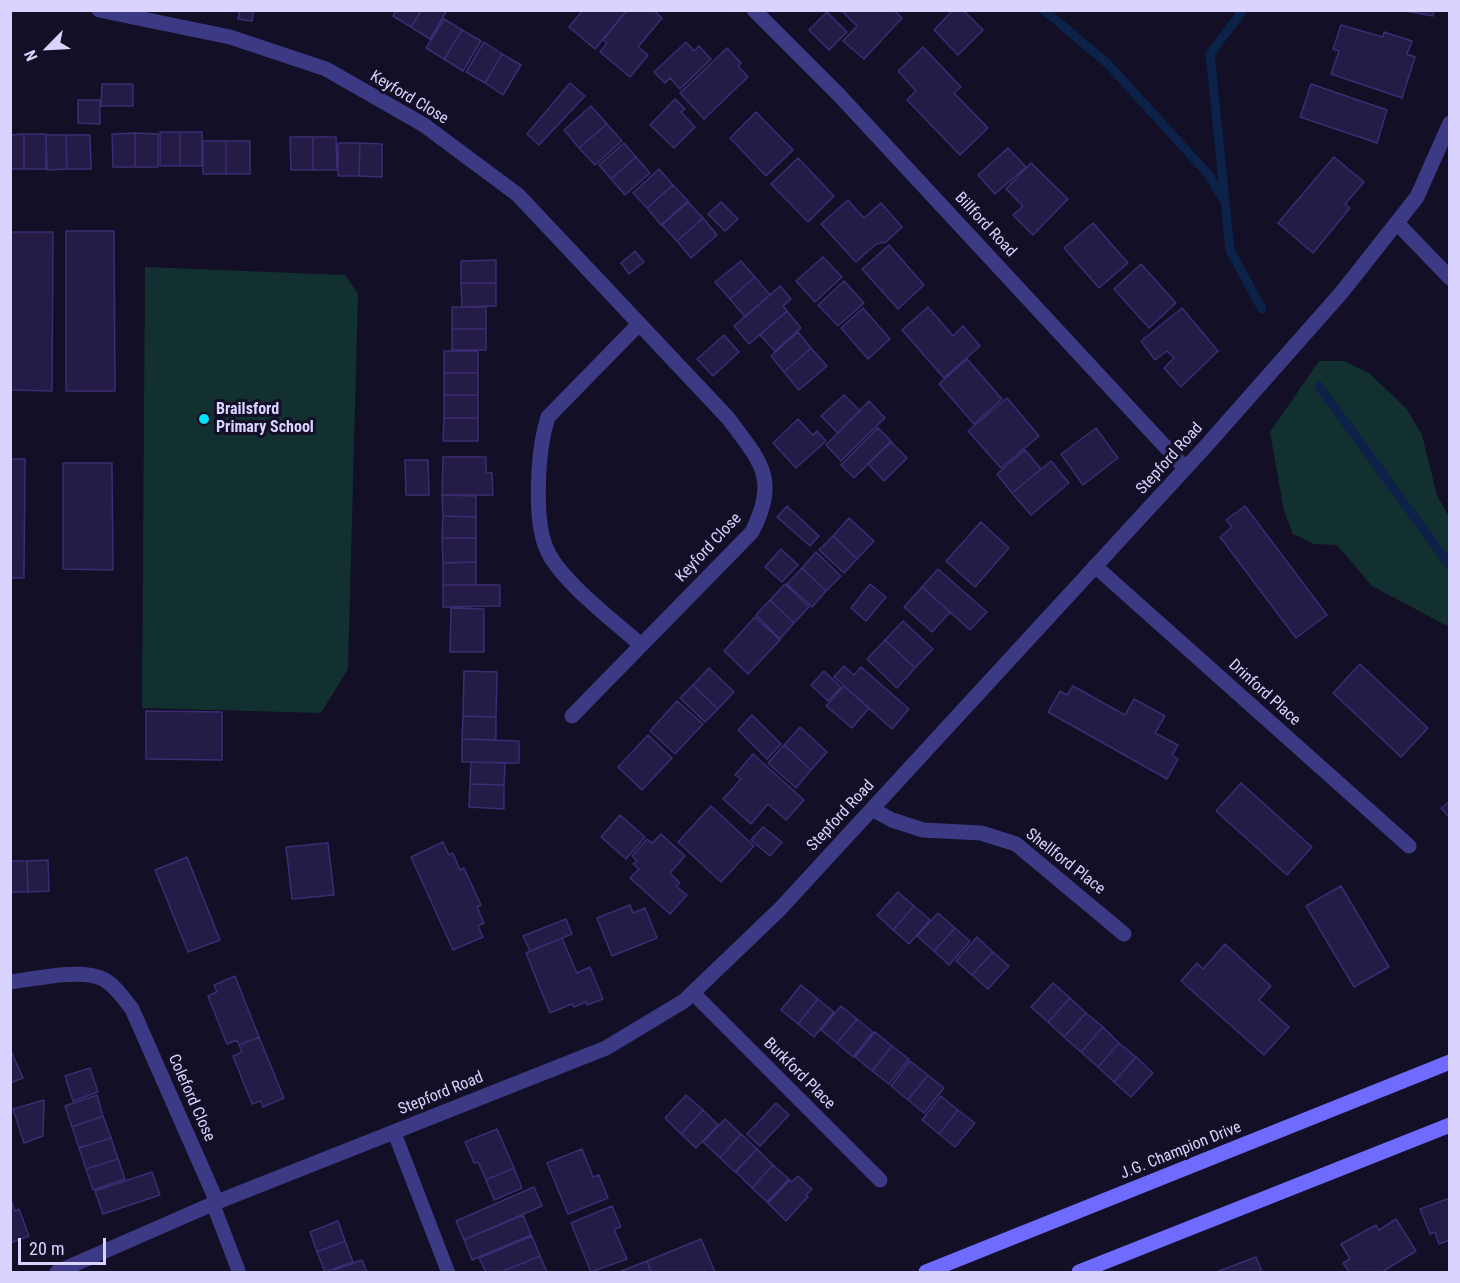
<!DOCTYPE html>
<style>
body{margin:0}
#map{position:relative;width:1460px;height:1283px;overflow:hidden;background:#130f26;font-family:"Roboto Condensed",sans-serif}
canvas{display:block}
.frame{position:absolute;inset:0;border:12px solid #d9d4ff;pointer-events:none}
.north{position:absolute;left:18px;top:18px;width:60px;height:60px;-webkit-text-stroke:4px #130f26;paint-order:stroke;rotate:246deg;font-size:16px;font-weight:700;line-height:24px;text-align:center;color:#d9d4ff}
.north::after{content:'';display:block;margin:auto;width:21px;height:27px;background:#d9d4ff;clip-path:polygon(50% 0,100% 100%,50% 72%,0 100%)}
.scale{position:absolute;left:18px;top:1238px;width:88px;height:27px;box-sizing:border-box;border:3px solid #d9d4ff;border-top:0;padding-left:8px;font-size:18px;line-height:21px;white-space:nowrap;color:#d9d4ff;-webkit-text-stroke:4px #130f26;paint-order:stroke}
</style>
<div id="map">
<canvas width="1460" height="1283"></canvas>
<div class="frame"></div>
<div class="north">N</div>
<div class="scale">20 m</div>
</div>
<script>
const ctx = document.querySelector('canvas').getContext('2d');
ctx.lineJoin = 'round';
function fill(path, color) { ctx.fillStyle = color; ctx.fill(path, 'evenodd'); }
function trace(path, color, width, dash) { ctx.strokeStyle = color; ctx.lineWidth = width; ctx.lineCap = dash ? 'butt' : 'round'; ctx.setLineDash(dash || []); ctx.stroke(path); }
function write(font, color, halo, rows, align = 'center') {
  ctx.font = font + ' "Roboto Condensed",sans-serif'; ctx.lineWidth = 6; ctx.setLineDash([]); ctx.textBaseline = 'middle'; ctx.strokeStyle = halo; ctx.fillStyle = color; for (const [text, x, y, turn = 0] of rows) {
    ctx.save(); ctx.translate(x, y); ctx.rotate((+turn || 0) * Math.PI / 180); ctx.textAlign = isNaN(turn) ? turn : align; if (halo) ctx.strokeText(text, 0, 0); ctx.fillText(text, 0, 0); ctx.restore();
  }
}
const green = new Path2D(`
 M 145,267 L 345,275 L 358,294 L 348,669 L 321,713 L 142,708 Z
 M 1319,361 L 1344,361 L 1369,373 L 1406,408 L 1422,435 L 1437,495 L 1449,517 L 1449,627 L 1372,586 L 1337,545 L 1314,544 L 1293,534 L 1284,511 L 1270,432 Z`);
const stream = new Path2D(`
 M 1044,10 L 1108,64 L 1208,174 L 1223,199
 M 1243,10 L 1210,54 L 1230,250 L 1262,309
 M 1319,386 L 1450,566`);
const building = new Path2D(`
 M 240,10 L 254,10 L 252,21 L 238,19 Z
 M 396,10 L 422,10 L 411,27 L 393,16 Z
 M 422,10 L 447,10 L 430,39 L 411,27 Z
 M 583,10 L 627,10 L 595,49 L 569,27 Z
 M 627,10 L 653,10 L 662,18 L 638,47 L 648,55 L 630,77 L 600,52 L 607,43 L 603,40 Z
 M 841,10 L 894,10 L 902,18 L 864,59 L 843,41 L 857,26 Z
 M 953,10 L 963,10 L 983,30 L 958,55 L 934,30 Z
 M 1400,10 L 1434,10 L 1433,16 Z
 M 827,12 L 847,32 L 829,50 L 809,30 Z
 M 444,19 L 462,30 L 444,59 L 426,48 Z
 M 1341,25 L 1383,37 L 1384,32 L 1412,41 L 1407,54 L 1415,57 L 1402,98 L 1331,74 L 1339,51 L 1333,49 Z
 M 462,30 L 481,41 L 463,71 L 444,59 Z
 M 484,42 L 502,54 L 485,83 L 466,72 Z
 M 686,42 L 694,51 L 699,46 L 711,59 L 680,89 L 670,78 L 665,83 L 654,72 Z
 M 923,47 L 961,87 L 954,93 L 988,128 L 960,155 L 907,100 L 916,91 L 898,71 Z
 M 727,48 L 741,63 L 738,66 L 748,77 L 704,119 L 680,93 Z
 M 502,54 L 521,65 L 503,95 L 485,83 Z
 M 570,83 L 585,96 L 539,145 L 527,134 Z
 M 102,84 L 133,84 L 133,106 L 101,106 Z
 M 1311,84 L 1387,110 L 1377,143 L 1300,117 Z
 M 675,99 L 685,109 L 681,112 L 695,127 L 674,148 L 650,125 Z
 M 78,100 L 100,100 L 100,124 L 78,123 Z
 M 591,106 L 607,124 L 579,148 L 564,130 Z
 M 756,112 L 793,150 L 766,176 L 730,138 Z
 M 607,124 L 622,141 L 595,165 L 579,148 Z
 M 160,132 L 180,132 L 180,166 L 160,166 Z
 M 180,132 L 202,132 L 202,166 L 180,166 Z
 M 135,133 L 158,134 L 158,167 L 135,167 Z
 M 135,133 L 135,167 L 113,167 L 112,134 Z
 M 24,134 L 46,134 L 46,169 L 24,169 Z
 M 24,134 L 24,169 L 10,169 L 10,135 Z
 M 46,135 L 66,135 L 67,169 L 47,170 Z
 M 66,135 L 90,135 L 91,169 L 67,169 Z
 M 290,137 L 313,137 L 313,170 L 291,170 Z
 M 313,137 L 336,137 L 337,170 L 313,170 Z
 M 203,141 L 226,141 L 226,174 L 203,174 Z
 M 226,141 L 250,141 L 250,174 L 226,174 Z
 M 338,143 L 360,143 L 359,176 L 338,176 Z
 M 360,143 L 382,144 L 382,177 L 359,176 Z
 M 624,143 L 636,157 L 611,179 L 599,165 Z
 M 1008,148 L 1026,167 L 995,194 L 978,175 Z
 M 636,157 L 650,173 L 625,195 L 611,179 Z
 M 1334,157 L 1364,182 L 1345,204 L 1350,208 L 1313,253 L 1278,223 Z
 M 798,158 L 834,196 L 808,222 L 771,184 Z
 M 1031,163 L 1068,199 L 1033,235 L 1013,215 L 1023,206 L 1006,189 Z
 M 659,169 L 673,185 L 647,208 L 633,193 Z
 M 673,185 L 688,201 L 661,225 L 647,208 Z
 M 848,200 L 864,218 L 881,203 L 902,227 L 886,242 L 876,244 L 856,262 L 821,224 Z
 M 688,202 L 703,218 L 677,241 L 662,225 Z
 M 721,202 L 738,219 L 725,231 L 708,214 Z
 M 703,218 L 717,235 L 691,258 L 677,241 Z
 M 1093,223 L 1128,263 L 1099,288 L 1064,248 Z
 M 66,231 L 114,231 L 115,391 L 66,391 Z
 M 10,232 L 53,232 L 52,391 L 10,390 Z
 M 889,245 L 924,285 L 898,309 L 862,269 Z
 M 635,251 L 644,262 L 629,274 L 621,263 Z
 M 823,257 L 842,277 L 815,302 L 796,281 Z
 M 496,260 L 496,283 L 461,283 L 461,261 Z
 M 741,261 L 755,277 L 730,299 L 715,282 Z
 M 1141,264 L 1176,303 L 1149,328 L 1114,289 Z
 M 755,277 L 770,295 L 745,317 L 730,299 Z
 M 844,281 L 864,303 L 838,326 L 818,305 Z
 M 461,283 L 496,283 L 496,306 L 462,307 Z
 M 780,286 L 791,299 L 783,306 L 787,311 L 749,344 L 734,326 Z
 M 452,307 L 486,307 L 486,329 L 452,329 Z
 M 928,307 L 953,336 L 963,326 L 980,346 L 944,378 L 902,330 Z
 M 863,308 L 890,339 L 868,359 L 841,328 Z
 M 1182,308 L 1218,351 L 1181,387 L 1164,368 L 1174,358 L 1167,351 L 1155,360 L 1141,341 Z
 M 787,311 L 801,328 L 775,351 L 760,335 Z
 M 452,329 L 486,329 L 486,350 L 452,350 Z
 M 798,332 L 811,348 L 784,372 L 771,356 Z
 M 724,335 L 739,352 L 713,376 L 697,359 Z
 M 811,348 L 827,366 L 799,390 L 784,372 Z
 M 444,351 L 478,351 L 478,373 L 444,373 Z
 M 967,359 L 1002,399 L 974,424 L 939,384 Z
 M 444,373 L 478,373 L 478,395 L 444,395 Z
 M 444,395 L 478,395 L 478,418 L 444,418 Z
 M 844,395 L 860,411 L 838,433 L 821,416 Z
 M 1007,398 L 1039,436 L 1001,468 L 968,431 Z
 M 869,401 L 885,418 L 841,461 L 826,445 Z
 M 444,418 L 478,418 L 478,441 L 443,441 Z
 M 798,419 L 813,435 L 817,431 L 826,441 L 796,468 L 773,443 Z
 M 878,428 L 891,441 L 854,478 L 841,465 Z
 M 1096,428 L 1118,458 L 1083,485 L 1061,454 Z
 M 891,442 L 907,458 L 884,481 L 868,464 Z
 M 1025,450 L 1041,469 L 1012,493 L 997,474 Z
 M 443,457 L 486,457 L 486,472 L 492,473 L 493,495 L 442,495 Z
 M 10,459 L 25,459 L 24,578 L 10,578 Z
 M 405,460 L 428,460 L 429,495 L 406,495 Z
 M 1051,461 L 1069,483 L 1031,515 L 1012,493 Z
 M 63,463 L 112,463 L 113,570 L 63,569 Z
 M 442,495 L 476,496 L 476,517 L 443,516 Z
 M 787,506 L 819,536 L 810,546 L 777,517 Z
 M 1245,506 L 1327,615 L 1296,638 L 1220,537 L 1232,527 L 1226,520 Z
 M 443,516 L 476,517 L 476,538 L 442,538 Z
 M 849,518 L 874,541 L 857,559 L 833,536 Z
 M 981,522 L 1009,548 L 975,587 L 946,561 Z
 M 833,536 L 857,559 L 844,573 L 819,550 Z
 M 442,538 L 476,538 L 476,562 L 443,563 Z
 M 781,549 L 798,565 L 782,582 L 765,567 Z
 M 816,552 L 841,576 L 826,591 L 802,568 Z
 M 476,562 L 476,585 L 443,585 L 443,563 Z
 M 802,568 L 826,591 L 812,607 L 787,584 Z
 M 938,569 L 987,612 L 970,630 L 922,587 Z
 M 785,584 L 809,607 L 794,623 L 770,600 Z
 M 870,584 L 886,597 L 866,621 L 851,608 Z
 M 443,585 L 500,585 L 500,606 L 443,607 Z
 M 922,587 L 950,612 L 932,632 L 904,607 Z
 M 770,600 L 794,623 L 780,639 L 756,615 Z
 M 451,608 L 484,609 L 484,652 L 450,652 Z
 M 755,617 L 780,640 L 748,674 L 724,651 Z
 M 903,621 L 933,649 L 915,668 L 885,640 Z
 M 885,640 L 915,668 L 897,688 L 867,659 Z
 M 1360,664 L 1428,728 L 1401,757 L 1333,693 Z
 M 844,666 L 854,675 L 861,667 L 909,709 L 892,729 L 834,677 Z
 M 709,668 L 734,692 L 718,709 L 693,685 Z
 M 464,671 L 497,672 L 496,717 L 463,716 Z
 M 824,671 L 841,687 L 828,701 L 811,685 Z
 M 693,685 L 718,709 L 705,722 L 680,698 Z
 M 844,686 L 869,708 L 852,728 L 826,706 Z
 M 1073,686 L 1125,715 L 1134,699 L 1165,716 L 1155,733 L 1178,745 L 1172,755 L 1178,759 L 1167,779 L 1048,712 L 1060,691 L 1067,695 Z
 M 677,701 L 703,724 L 675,754 L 650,731 Z
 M 146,711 L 222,712 L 222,760 L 146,759 Z
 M 752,715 L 781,744 L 767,759 L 738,730 Z
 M 463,716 L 496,717 L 496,740 L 462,739 Z
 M 800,727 L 827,752 L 811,770 L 784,745 Z
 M 648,735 L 672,758 L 642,790 L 618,767 Z
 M 462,739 L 519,741 L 519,763 L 462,762 Z
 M 784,745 L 811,770 L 796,788 L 768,763 Z
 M 753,754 L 804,800 L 786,820 L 768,804 L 751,824 L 723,799 L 741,779 L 735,775 Z
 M 471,762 L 505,763 L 504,785 L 470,784 Z
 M 1241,783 L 1312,847 L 1287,875 L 1216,811 Z
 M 470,784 L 504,785 L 504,809 L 469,807 Z
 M 1450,801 L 1450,818 L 1441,808 Z
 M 711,806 L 754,846 L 721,882 L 678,842 Z
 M 620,815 L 645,837 L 626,859 L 601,837 Z
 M 763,827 L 782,842 L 770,856 L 751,840 Z
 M 661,834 L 685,856 L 670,873 L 680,883 L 676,886 L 687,895 L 670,914 L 630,878 L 639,869 L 633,864 L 637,861 L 632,856 L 647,839 L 652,843 Z
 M 443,842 L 449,855 L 453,853 L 460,870 L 464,868 L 481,905 L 477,907 L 484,923 L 478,926 L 483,937 L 453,950 L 411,857 Z
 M 328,843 L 334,895 L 292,899 L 286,847 Z
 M 187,857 L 220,940 L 188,952 L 155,870 Z
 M 48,860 L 49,891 L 28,892 L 27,861 Z
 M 10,861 L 27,861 L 28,892 L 10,892 Z
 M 1341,886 L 1389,967 L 1354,987 L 1306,906 Z
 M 898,892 L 914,906 L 893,930 L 877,915 Z
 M 630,905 L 633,913 L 645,908 L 657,938 L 612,956 L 597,918 Z
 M 914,906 L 930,920 L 909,944 L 893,930 Z
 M 938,913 L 955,928 L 934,951 L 917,936 Z
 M 566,919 L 572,934 L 530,951 L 523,936 Z
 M 955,928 L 970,941 L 949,965 L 934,951 Z
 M 977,937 L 993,952 L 972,975 L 956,961 Z
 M 562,938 L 577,973 L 590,967 L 603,999 L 587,1005 L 586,1002 L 574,1007 L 572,1004 L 550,1013 L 526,953 Z
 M 1225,944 L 1271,986 L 1259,1000 L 1289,1027 L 1264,1055 L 1181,981 L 1197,963 L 1203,969 Z
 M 993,952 L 1009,966 L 988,989 L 972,975 Z
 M 235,976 L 259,1037 L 239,1045 L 237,1040 L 227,1044 L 208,996 L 217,992 L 214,985 Z
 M 1053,983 L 1070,998 L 1048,1022 L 1031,1007 Z
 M 801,985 L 818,999 L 798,1024 L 781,1010 Z
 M 1070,998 L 1086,1013 L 1064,1037 L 1048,1022 Z
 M 818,999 L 834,1012 L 814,1037 L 798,1024 Z
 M 841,1006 L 857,1019 L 837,1043 L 821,1030 Z
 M 1086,1013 L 1103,1027 L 1081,1052 L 1064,1037 Z
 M 857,1019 L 873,1032 L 853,1057 L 837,1043 Z
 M 1103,1027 L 1119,1043 L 1098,1067 L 1081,1052 Z
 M 875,1032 L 892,1046 L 872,1071 L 855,1057 Z
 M 259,1037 L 284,1098 L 263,1107 L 261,1101 L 252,1104 L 233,1056 L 242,1052 L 239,1045 Z
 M 1119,1043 L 1136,1057 L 1114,1082 L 1098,1067 Z
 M 892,1046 L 909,1059 L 889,1084 L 872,1071 Z
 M 10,1049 L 23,1078 L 10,1083 Z
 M 1136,1057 L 1153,1073 L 1131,1097 L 1114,1082 Z
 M 910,1061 L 928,1075 L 908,1100 L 891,1086 Z
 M 90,1068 L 98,1092 L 73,1101 L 65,1076 Z
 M 928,1075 L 944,1088 L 924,1113 L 908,1100 Z
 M 97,1095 L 103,1116 L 72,1127 L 65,1106 Z
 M 686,1095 L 703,1110 L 681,1134 L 665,1118 Z
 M 941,1096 L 958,1110 L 939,1134 L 922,1120 Z
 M 44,1100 L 43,1136 L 24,1143 L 13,1109 Z
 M 776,1103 L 789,1115 L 760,1146 L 747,1134 Z
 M 703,1110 L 718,1125 L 696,1148 L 681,1134 Z
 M 958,1110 L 975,1123 L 955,1147 L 939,1134 Z
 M 103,1116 L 111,1138 L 79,1148 L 72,1127 Z
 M 725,1119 L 741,1134 L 720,1158 L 703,1142 Z
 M 497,1129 L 514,1168 L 486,1180 L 478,1162 L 474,1163 L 465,1142 Z
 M 741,1134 L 757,1149 L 735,1172 L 720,1158 Z
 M 111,1138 L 118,1159 L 86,1169 L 79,1148 Z
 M 582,1149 L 593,1177 L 599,1175 L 608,1198 L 568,1214 L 547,1163 Z
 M 757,1149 L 773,1165 L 752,1188 L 736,1172 Z
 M 118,1159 L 125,1179 L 93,1190 L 86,1169 Z
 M 773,1165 L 789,1179 L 767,1202 L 752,1188 Z
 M 514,1168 L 522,1188 L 494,1200 L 486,1180 Z
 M 152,1172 L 160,1195 L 103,1214 L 95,1191 Z
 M 798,1176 L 812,1189 L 806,1195 L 808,1197 L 786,1221 L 768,1203 L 790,1180 L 791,1182 Z
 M 534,1187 L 542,1206 L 464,1240 L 456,1221 Z
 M 10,1198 L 15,1211 L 19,1209 L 29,1236 L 10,1243 Z
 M 1450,1198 L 1450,1240 L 1439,1244 L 1435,1232 L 1430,1234 L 1420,1209 Z
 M 612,1206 L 621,1227 L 614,1229 L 627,1259 L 591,1272 L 571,1223 Z
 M 523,1215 L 531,1235 L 472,1260 L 464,1240 Z
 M 1396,1219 L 1416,1251 L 1382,1272 L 1349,1272 L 1343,1263 L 1350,1259 L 1341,1244 L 1376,1225 L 1379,1230 Z
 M 338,1221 L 345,1241 L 317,1252 L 310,1232 Z
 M 532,1236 L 540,1256 L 501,1272 L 486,1272 L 479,1258 Z
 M 701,1239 L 715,1272 L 651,1272 L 647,1261 Z
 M 345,1241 L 353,1262 L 325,1272 L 317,1252 Z
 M 540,1256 L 547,1272 L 501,1272 Z
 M 1256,1257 L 1262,1272 L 1219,1272 L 1219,1271 Z
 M 362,1260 L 367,1272 L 335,1272 L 334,1270 Z
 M 647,1261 L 651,1272 L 619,1272 Z`);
const service = new Path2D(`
 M 394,1132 L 448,1272
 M 213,1204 L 239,1272`);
const minor = new Path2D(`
 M 99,10 L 230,37 L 326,69 L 424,125 L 518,195 L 728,418 C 761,462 779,479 752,532 L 572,716
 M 754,10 L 839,95 L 1185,468
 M 1397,223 L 1450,278
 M 639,324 L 548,417 C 538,448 532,524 549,554 C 565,584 614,621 641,645
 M 1095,566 L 1409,846
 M 872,809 L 892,820 L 923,830 L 981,833 L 1016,844 L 1124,934
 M 10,982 C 34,979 82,968 103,979 C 115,985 124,999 132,1009 L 217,1202
 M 693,993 L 880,1180
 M 57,1272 L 217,1202 L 606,1048 L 684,1001 L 780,909 L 1206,446 L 1342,292 L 1417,197 L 1450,123`);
const secondary = new Path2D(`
 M 926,1272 L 1450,1062
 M 1079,1272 L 1450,1125`);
const markers = [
 [204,419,6,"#00e5ff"]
];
const streetNames = [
 ["Keyford Close",409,98,31],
 ["Billford Road",985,225,47],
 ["Stepford Road",1170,459,-48],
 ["Keyford Close",709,548,-47],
 ["Drinford Place",1264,693,42],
 ["Stepford Road",841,816,-47],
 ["Shellford Place",1065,862,38],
 ["Burkford Place",799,1074,45],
 ["Stepford Road",441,1094,-22],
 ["Coleford Close",191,1098,66],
 ["J.G. Champion Drive",1181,1151,-22]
];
const poiNames = [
 ["Brailsford",216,410],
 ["Primary School",216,428]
];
fill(green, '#12302f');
trace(stream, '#0c2248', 9);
fill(building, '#241b47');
trace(building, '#3b2d73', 1.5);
trace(service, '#3d3a85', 14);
trace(minor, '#3d3a85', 15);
trace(secondary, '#6f6bff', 15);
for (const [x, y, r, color] of markers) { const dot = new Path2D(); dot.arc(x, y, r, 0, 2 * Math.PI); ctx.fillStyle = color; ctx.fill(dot); trace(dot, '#130f26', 2); }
write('16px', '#d9d4ff', '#130f26', streetNames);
write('bold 16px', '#d9d4ff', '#130f26', poiNames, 'left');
</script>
